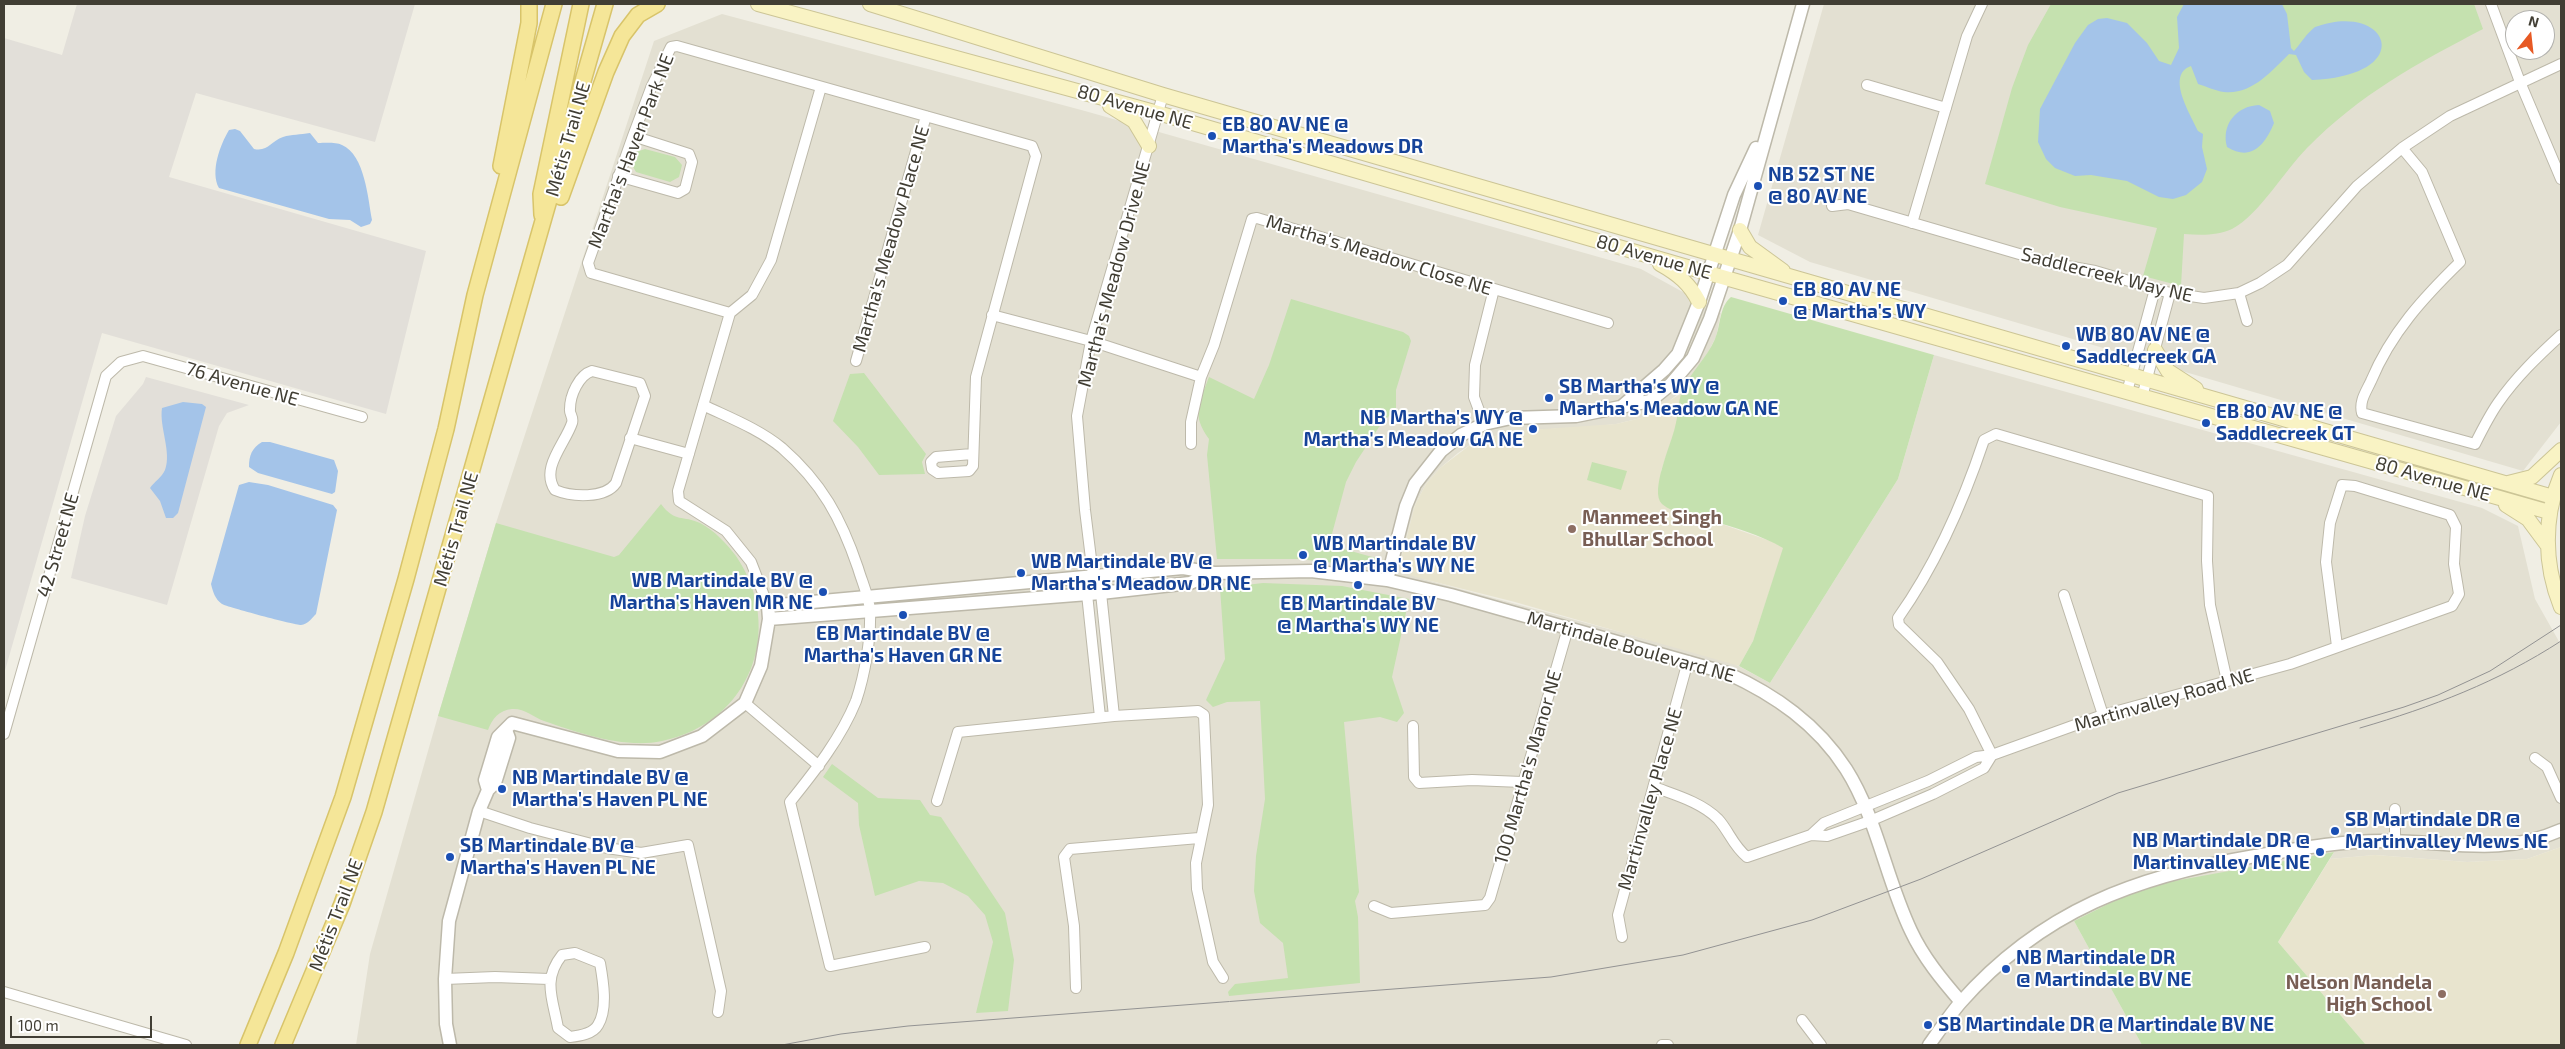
<!DOCTYPE html>
<meta charset="utf-8">
<style>
body{margin:0}
#map{position:relative;width:2565px;height:1049px;overflow:hidden;background:#f0eee4;font-family:"Exo 2",sans-serif}
canvas{display:block}
.frame{position:absolute;inset:0;border:5px solid #413e34;pointer-events:none}
.north{position:absolute;left:2505px;top:10px;width:50px;height:50px;box-sizing:border-box;background:#fff;border:1px solid #b3b2ae;border-radius:50%;rotate:16deg;font-size:14px;font-weight:700;line-height:20px;text-align:center;color:#413e34}
.north::after{content:'';display:block;margin:auto;width:18px;height:22px;background:#e75924;clip-path:polygon(50% 0,100% 100%,50% 72%,0 100%)}
.scale{position:absolute;left:10px;top:1016px;width:142px;height:22px;box-sizing:border-box;border:2px solid #413e34;border-top:0;padding-left:6px;font-size:15px;line-height:18px;white-space:nowrap;color:#413e34;-webkit-text-stroke:4px #fff;paint-order:stroke}
</style>
<div id="map">
<canvas width="2565" height="1049"></canvas>
<div class="frame"></div>
<div class="north">N</div>
<div class="scale">100 m</div>
</div>
<script>
const ctx = document.querySelector('canvas').getContext('2d');
ctx.lineJoin = 'round';
function fill(path, color) { ctx.fillStyle = color; ctx.fill(path, 'evenodd'); }
function trace(path, color, width, dash) { ctx.strokeStyle = color; ctx.lineWidth = width; ctx.lineCap = dash ? 'butt' : 'round'; ctx.setLineDash(dash || []); ctx.stroke(path); }
function write(font, color, halo, rows, align = 'center') {
  ctx.font = font + ' "Exo 2",sans-serif'; ctx.lineWidth = 4; ctx.setLineDash([]); ctx.textBaseline = 'middle'; ctx.strokeStyle = halo; ctx.fillStyle = color; for (const [text, x, y, turn = 0] of rows) {
    ctx.save(); ctx.translate(x, y); ctx.rotate((+turn || 0) * Math.PI / 180); ctx.textAlign = isNaN(turn) ? turn : align; if (halo) ctx.strokeText(text, 0, 0); ctx.fillText(text, 0, 0); ctx.restore();
  }
}
const residential = new Path2D(`
 M 1824,4 L 2561,4 L 2561,422 L 2523,471 L 1810,262 L 1758,235 ZM 2515,20 L 2545,20 L 2545,50 L 2515,50 Z
 M 722,14 L 1085,111 L 1641,269 L 1721,313 L 1716,337 L 1704,360 L 1680,392 L 1662,407 L 1641,418 L 1616,424 L 1586,427 L 1514,431 L 1474,442 L 1458,453 L 1440,468 L 1426,484 L 1415,505 L 1401,559 L 1423,579 L 1731,662 L 1770,683 L 1898,479 L 1934,355 L 2482,508 L 2518,526 L 2535,599 L 2561,645 L 2561,847 L 2527,859 L 2467,862 L 2375,855 L 2330,859 L 2334,852 L 2118,899 L 2074,921 L 2142,1045 L 356,1045 L 370,954 L 438,716 L 496,523 L 654,41 Z`);
const industrial = new Path2D(`
 M 77,4 L 415,4 L 375,142 L 196,93 L 169,177 L 426,251 L 386,414 L 102,333 L 4,674 L 4,38 L 62,55 Z
 M 146,377 L 249,405 L 227,413 L 219,426 L 167,605 L 71,578 L 85,516 L 116,416 L 143,384 Z`);
const education = new Path2D(`
 M 1682,393 L 1676,427 L 1661,471 L 1677,511 L 1710,520 L 1773,542 L 1784,548 L 1753,641 L 1739,666 L 1515,602 L 1423,579 L 1409,575 L 1405,571 L 1401,559 L 1415,505 L 1426,484 L 1440,468 L 1474,442 L 1514,431 L 1616,424 L 1641,418 Z
 M 2561,847 L 2561,1045 L 2366,1045 L 2278,942 L 2330,859 L 2375,855 L 2467,862 L 2527,859 Z`);
const green = new Path2D(`
 M 2051,4 L 2474,4 L 2483,29 C 2418,63 2360,94 2307,148 C 2285,170 2259,215 2232,229 C 2217,236 2200,235 2184,234 L 2181,286 L 2143,276 L 2157,228 L 2060,207 L 1985,184 L 2012,88 L 2028,45 Z
 M 645,149 L 675,157 L 682,165 L 679,177 L 670,182 L 636,172 L 632,165 L 636,152 Z
 M 1731,297 L 1934,355 L 1898,479 L 1770,683 L 1739,666 L 1753,641 L 1783,548 C 1761,535 1733,527 1709,520 C 1694,516 1674,514 1662,504 C 1649,492 1672,442 1675,427 C 1678,417 1678,404 1681,394 C 1688,375 1707,358 1715,339 C 1721,325 1719,307 1731,297 Z
 M 1291,299 L 1403,332 L 1409,336 L 1411,341 L 1396,390 L 1396,408 L 1379,427 L 1356,462 L 1346,482 L 1329,545 L 1376,558 L 1371,564 L 1365,566 L 1298,559 L 1217,559 L 1207,455 L 1209,439 C 1191,414 1199,404 1209,377 L 1254,399 L 1269,365 Z
 M 864,373 L 926,454 L 922,462 L 925,474 L 879,475 L 858,447 L 833,421 L 850,374 Z
 M 1592,462 L 1627,471 L 1621,490 L 1587,480 Z
 M 661,504 C 675,523 683,515 700,523 C 714,530 727,544 736,556 C 786,629 750,723 662,741 C 624,749 579,733 544,721 C 533,717 524,708 512,709 C 499,710 492,719 488,730 L 438,716 L 496,523 L 614,557 L 619,555 Z
 M 1263,583 L 1342,586 L 1409,599 L 1392,677 L 1404,713 L 1397,722 L 1380,717 L 1344,722 L 1359,892 L 1355,901 L 1358,917 L 1360,983 L 1229,996 L 1228,992 L 1235,984 L 1288,978 L 1283,943 L 1260,923 L 1254,891 L 1256,856 L 1265,799 L 1260,701 L 1227,702 L 1213,707 L 1206,700 L 1225,659 L 1220,588 Z
 M 832,764 L 878,798 L 920,800 L 930,815 L 941,817 L 1005,913 L 1014,960 L 1008,1011 L 976,1013 L 993,942 L 985,915 L 968,896 L 943,883 L 919,881 L 875,896 L 859,825 L 858,803 L 823,777 Z
 M 2334,852 L 2278,942 L 2366,1045 L 2142,1045 L 2074,921 L 2118,899 L 2163,883 Z`);
const water = new Path2D(`
 M 2184,4 L 2282,4 L 2287,14 L 2291,48 L 2294,51 C 2301,43 2307,33 2315,27 C 2388,0 2420,75 2312,80 L 2304,72 L 2296,55 L 2289,54 C 2271,72 2251,95 2224,92 C 2215,91 2206,86 2198,84 L 2191,66 C 2165,75 2191,115 2198,131 L 2203,134 L 2202,147 L 2207,169 L 2202,182 L 2186,195 L 2173,199 L 2159,197 L 2127,181 L 2091,175 L 2075,176 L 2055,168 L 2046,159 L 2038,142 L 2040,109 L 2075,43 L 2088,25 L 2098,19 L 2107,18 L 2127,23 L 2147,43 L 2159,61 L 2171,65 L 2179,48 L 2177,17 Z
 M 2259,105 L 2270,111 L 2274,123 C 2265,145 2251,162 2227,147 C 2221,125 2236,106 2259,105 Z
 M 235,129 L 240,131 L 254,149 C 268,152 271,141 283,137 C 292,134 300,135 310,133 L 318,143 C 325,143 336,142 342,145 C 365,155 368,199 372,220 L 370,224 L 361,227 L 350,220 L 329,219 L 219,188 C 210,172 220,145 229,130 Z
 M 183,402 L 202,404 L 206,407 L 178,513 L 173,518 L 166,518 L 160,501 L 150,488 C 154,482 162,477 165,470 C 172,452 159,427 162,408 Z
 M 262,442 L 270,442 L 334,460 L 338,471 L 335,492 L 332,494 L 258,473 L 249,467 C 249,455 252,448 262,442 Z
 M 249,482 L 268,485 L 333,505 L 337,510 L 316,614 C 312,618 308,624 301,625 C 295,625 227,607 222,604 C 215,599 213,592 211,584 L 239,485 Z`);
const minor = new Path2D(`
 M 2491,4 L 2520,82 L 2561,179
 M 1867,85 L 1946,108
 M 2402,148 L 2422,172 L 2460,262 C 2423,298 2391,333 2371,381 C 2366,392 2359,401 2362,413 L 2475,444 C 2482,430 2489,416 2498,403 C 2516,377 2538,356 2561,335
 M 618,176 L 678,193 L 685,189 L 692,162 L 689,154 L 633,136
 M 1832,206 L 1848,204 L 2050,263 L 2095,271 L 2170,293 L 2204,298 L 2239,293 L 2260,283 L 2287,265 L 2357,186 L 2402,148 L 2450,116 L 2561,64
 M 1912,223 L 1967,36 L 1982,4
 M 2239,293 L 2247,321
 M 730,313 L 591,273 L 588,263 L 633,136 L 651,88 L 671,47 L 677,46 L 1032,146 L 1036,156 L 976,377 L 973,466 L 969,471 L 938,473 L 932,469 L 931,462 L 936,457 L 972,454
 M 992,315 L 1091,341 L 1201,377
 M 856,361 L 926,116
 M 592,371 L 640,383 L 645,396 L 616,483 C 605,499 572,497 555,490 C 540,468 565,444 572,423 C 574,417 569,414 570,409 C 570,395 579,375 592,371 Z
 M 2127,392 L 2155,289
 M 2142,397 L 2170,293
 M 703,405 C 730,418 759,429 782,448 C 822,483 841,518 858,568 C 862,582 869,596 870,611 C 871,639 865,674 856,701 C 841,738 815,771 790,802 L 830,966 L 925,947
 M 1484,424 L 1474,397 L 1475,365 L 1494,289
 M 630,438 L 689,454
 M 1191,444 L 1191,422 L 1201,377 L 1214,345 L 1252,219 L 1257,218 L 1608,323
 M 1093,575 L 1087,594 L 1100,717
 M 2064,595 L 2103,715
 M 768,606 L 751,562 L 726,531 L 679,501 L 678,491 L 730,313 L 752,295 L 771,260 L 821,87
 M 745,703 L 819,766
 M 1114,716 L 1101,593 L 1093,575 L 1085,510 L 1077,416 L 1091,341 L 1163,95
 M 1413,726 L 1414,777 L 1419,783 L 1472,780 L 1522,782
 M 4,734 L 106,376 L 121,362 L 143,356 L 362,417
 M 1992,755 L 1969,709 L 1937,662 L 1899,625 L 1898,618 C 1937,563 1963,503 1984,440 L 1996,434 L 2208,496 L 2207,561 L 2210,605 L 2227,681
 M 2535,758 L 2547,767 L 2561,798
 M 1654,787 C 1675,795 1701,802 1718,819 C 1729,831 1733,846 1747,857 L 1811,835 L 1824,823 L 1928,781 L 1976,757 L 1992,755 L 2103,715 L 2290,664 L 2452,606 L 2459,594 L 2454,564 L 2456,527 L 2450,515 L 2355,486 L 2342,485 L 2330,523 L 2326,562 L 2337,646
 M 937,801 L 958,732 L 1114,716 L 1198,711 L 1204,715 L 1208,805 L 1196,863 L 1197,889 L 1213,962 L 1223,978
 M 2395,809 L 2395,841
 M 479,811 L 530,828 L 607,848 L 641,853 L 688,845 L 721,991 L 718,1012
 M 1811,835 L 1827,836 L 1870,821 L 1933,794 L 1984,768 L 1992,755
 M 1374,906 L 1391,913 L 1485,905 L 1490,898 L 1568,628
 M 1622,937 L 1618,915 L 1688,661
 M 575,953 L 600,963 C 603,980 608,1009 598,1025 C 593,1034 579,1036 570,1037 L 558,1028 C 553,999 542,980 562,955 Z
 M 445,979 L 495,977 L 549,979
 M 1076,988 L 1074,926 L 1064,857 L 1070,849 L 1199,838
 M 4,992 L 186,1045
 M 1802,1020 L 1821,1045
 M 1662,1045 L 1668,1045`);
const tertiary = new Path2D(`
 M 1620,408 L 1664,370 L 1678,354 L 1699,302 L 1734,195 L 1756,148
 M 1387,580 L 1406,506 L 1415,484 L 1441,451 L 1461,435 L 1484,424 L 1511,418 L 1576,416 L 1650,401 L 1671,384 L 1693,358 L 1710,319 L 1740,230 L 1803,4
 M 769,619 L 1101,593 L 1190,583 L 1213,573
 M 488,790 L 485,780 L 498,737 L 512,723 L 618,751 L 660,752 L 702,736 L 745,703 L 761,666 L 769,619 L 768,606 L 1183,568 L 1214,573 L 1311,571 L 1387,580 L 1451,595 L 1727,673 C 1775,695 1817,724 1846,769 C 1877,818 1886,879 1911,931 C 1923,957 1942,980 1961,1002
 M 450,1045 L 446,1024 L 445,979 L 449,921 L 479,811 L 488,790 L 495,783 L 509,738 L 506,730
 M 1929,1045 C 1939,1031 1949,1016 1960,1003 C 2042,910 2137,876 2255,856 C 2297,849 2339,841 2382,841 C 2447,840 2498,858 2561,830`);
const secondary = new Path2D(`
 M 758,4 L 1158,113 L 1708,273 L 2549,512
 M 870,4 L 1163,95 L 2553,497
 M 1110,106 L 1134,121 L 1149,146
 M 1740,230 L 1750,247 L 1783,271
 M 1660,264 C 1678,274 1690,284 1699,302
 M 2155,350 L 2168,371 L 2196,389
 M 2561,475 C 2543,517 2544,565 2561,607
 M 2508,483 L 2532,477 L 2561,450
 M 2506,505 L 2528,519 L 2548,546`);
const primary = new Path2D(`
 M 501,166 L 529,23 L 529,4
 M 561,197 L 606,72 L 622,36 L 638,15 L 657,4
 M 542,215 L 541,194 L 581,4
 M 248,1045 L 286,953 L 343,797 L 406,579 L 446,429 L 475,295 L 554,4
 M 283,1045 L 342,904 L 374,812 L 605,4`);
const tram = new Path2D(`
 M 2360,728 C 2432,707 2498,682 2561,641
 M 782,1045 L 841,1034 L 908,1026 L 1551,977 L 1683,955 L 1812,920 L 1921,879 L 2118,793 L 2404,707 L 2438,695 L 2490,671 L 2561,625`);
const markers = [
 [1212,136,5,"#1a4fb4"],
 [1758,186,5,"#1a4fb4"],
 [1783,301,5,"#1a4fb4"],
 [2066,346,5,"#1a4fb4"],
 [1549,398,5,"#1a4fb4"],
 [2206,423,5,"#1a4fb4"],
 [1533,429,5,"#1a4fb4"],
 [1572,529,5,"#8d6e63"],
 [1303,555,5,"#1a4fb4"],
 [1021,573,5,"#1a4fb4"],
 [1358,585,5,"#1a4fb4"],
 [823,592,5,"#1a4fb4"],
 [903,615,5,"#1a4fb4"],
 [502,789,5,"#1a4fb4"],
 [2335,831,5,"#1a4fb4"],
 [2320,852,5,"#1a4fb4"],
 [450,857,5,"#1a4fb4"],
 [2006,969,5,"#1a4fb4"],
 [2442,994,5,"#8d6e63"],
 [1928,1025,5,"#1a4fb4"]
];
const streetNames = [
 ["80 Avenue NE",1135,107,16],
 ["Métis Trail NE",568,139,-74],
 ["Martha's Haven Park NE",631,151,-69],
 ["Martha's Meadow Place NE",891,239,-74],
 ["Martha's Meadow Close NE",1379,255,17],
 ["80 Avenue NE",1654,257,16],
 ["Martha's Meadow Drive NE",1114,274,-75],
 ["Saddlecreek Way NE",2107,275,14],
 ["76 Avenue NE",242,384,16],
 ["80 Avenue NE",2433,479,16],
 ["Métis Trail NE",456,529,-74],
 ["42 Street NE",58,545,-74],
 ["Martindale Boulevard NE",1631,647,16],
 ["Martinvalley Road NE",2164,700,-16],
 ["100 Martha's Manor NE",1528,767,-74],
 ["Martinvalley Place NE",1650,799,-74],
 ["Métis Trail NE",336,915,-69]
];
const transitNames = [
 ["EB 80 AV NE @",1222,125],
 ["Martha's Meadows DR",1222,147],
 ["NB 52 ST NE",1768,175],
 ["@ 80 AV NE",1768,197],
 ["EB 80 AV NE",1793,290],
 ["@ Martha's WY",1793,312],
 ["WB 80 AV NE @",2076,335],
 ["Saddlecreek GA",2076,357],
 ["SB Martha's WY @",1559,387],
 ["Martha's Meadow GA NE",1559,409],
 ["EB 80 AV NE @",2216,412],
 ["Saddlecreek GT",2216,434],
 ["NB Martha's WY @",1523,418,"right"],
 ["Martha's Meadow GA NE",1523,440,"right"],
 ["WB Martindale BV",1313,544],
 ["@ Martha's WY NE",1313,566],
 ["WB Martindale BV @",1031,562],
 ["Martha's Meadow DR NE",1031,584],
 ["WB Martindale BV @",813,581,"right"],
 ["Martha's Haven MR NE",813,603,"right"],
 ["EB Martindale BV",1358,604,"center"],
 ["@ Martha's WY NE",1358,626,"center"],
 ["EB Martindale BV @",903,634,"center"],
 ["Martha's Haven GR NE",903,656,"center"],
 ["NB Martindale BV @",512,778],
 ["Martha's Haven PL NE",512,800],
 ["SB Martindale DR @",2345,820],
 ["Martinvalley Mews NE",2345,842],
 ["NB Martindale DR @",2310,841,"right"],
 ["Martinvalley ME NE",2310,863,"right"],
 ["SB Martindale BV @",460,846],
 ["Martha's Haven PL NE",460,868],
 ["NB Martindale DR",2016,958],
 ["@ Martindale BV NE",2016,980],
 ["SB Martindale DR @ Martindale BV NE",1938,1025]
];
const educationNames = [
 ["Manmeet Singh",1582,518],
 ["Bhullar School",1582,540],
 ["Nelson Mandela",2432,983,"right"],
 ["High School",2432,1005,"right"]
];
fill(residential, '#e3e0d2');
fill(industrial, '#e2dfd9');
fill(education, '#e8e4ce');
fill(green, '#c5e1af');
fill(water, '#a4c4e9');
trace(minor, '#bdb9aa', 12);
trace(tertiary, '#bdb9aa', 15);
trace(secondary, '#ccc596', 16);
trace(primary, '#d8c46a', 18);
trace(minor, '#fff', 10);
trace(tertiary, '#fff', 12);
trace(secondary, '#f9f3c4', 14);
trace(primary, '#f5e698', 15);
trace(tram, '#939393', 1);
for (const [x, y, r, color] of markers) { const dot = new Path2D(); dot.arc(x, y, r, 0, 2 * Math.PI); ctx.fillStyle = color; ctx.fill(dot); trace(dot, '#fff', 2); }
write('19px', '#413e34', '#fff', streetNames);
write('bold 19px', '#164399', '#fff', transitNames, 'left');
write('bold 19px', '#785e54', '#fff', educationNames, 'left');
</script>
